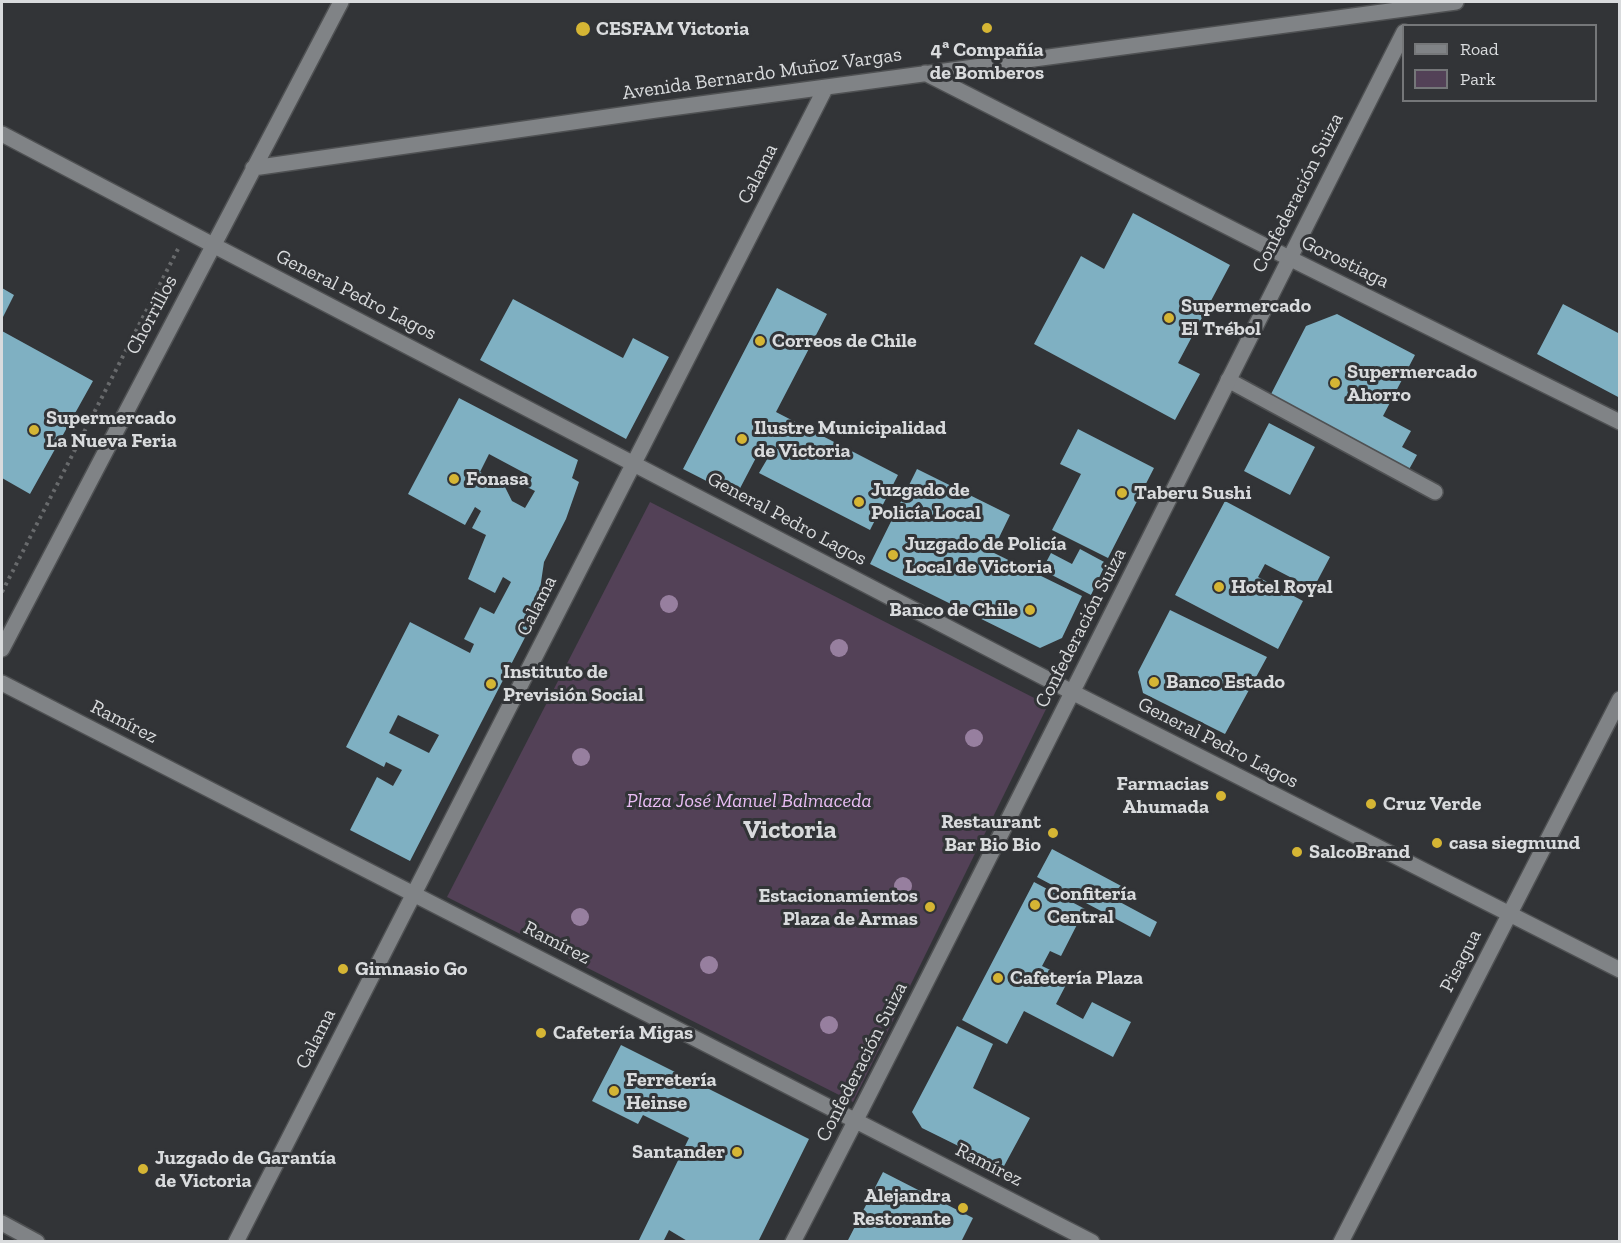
<!DOCTYPE html>
<meta charset="utf-8">
<style>
body{margin:0}
#map{position:relative;width:1621px;height:1243px;overflow:hidden;background:#323437;font-family:"Zilla Slab",serif}
canvas{display:block}
.frame{position:absolute;inset:0;border:3px solid #d9dbdd;pointer-events:none}
.legend{position:absolute;left:1402px;top:24px;width:195px;height:78px;box-sizing:border-box;background:#323437;border:2px solid #757779;margin:0;padding:8px 10px;list-style:none;font-size:18px;color:#d9dbdd}
.legend li{display:flex;align-items:center;gap:12px;height:30px}
.legend b{width:30px;border:2px solid #757779}
</style>
<div id="map">
<canvas width="1621" height="1243"></canvas>
<div class="frame"></div>
<ul class="legend">
<li><b style="height:8px;background:#808386"></b>Road</li>
<li><b style="height:16px;background:#534157"></b>Park</li>
</ul>
</div>
<script>
const ctx = document.querySelector('canvas').getContext('2d');
ctx.lineJoin = 'round';
function fill(path, color) { ctx.fillStyle = color; ctx.fill(path, 'evenodd'); }
function trace(path, color, width, dash) { ctx.strokeStyle = color; ctx.lineWidth = width; ctx.lineCap = dash ? 'butt' : 'round'; ctx.setLineDash(dash || []); ctx.stroke(path); }
function write(font, color, halo, rows, align = 'center') {
  ctx.font = font + ' "Zilla Slab",serif'; ctx.lineWidth = 6; ctx.setLineDash([]); ctx.textBaseline = 'middle'; ctx.strokeStyle = halo; ctx.fillStyle = color; for (const [text, x, y, turn = 0] of rows) {
    ctx.save(); ctx.translate(x, y); ctx.rotate((+turn || 0) * Math.PI / 180); ctx.textAlign = isNaN(turn) ? turn : align; if (halo) ctx.strokeText(text, 0, 0); ctx.fillText(text, 0, 0); ctx.restore();
  }
}
const green = new Path2D(`
 M 650,502 L 1048,705 L 853,1102 L 447,897 Z`);
const building = new Path2D(`
 M 1133,213 L 1230,265 L 1178,363 L 1200,374 L 1175,420 L 1034,344 L 1081,256 L 1104,269 Z
 M 2,288 L 14,295 L 2,319 Z
 M 777,288 L 827,314 L 776,412 L 898,475 L 870,530 L 759,473 L 769,456 L 759,452 L 736,496 L 683,469 Z
 M 513,299 L 623,358 L 633,338 L 669,357 L 626,439 L 480,360 Z
 M 1563,304 L 1620,334 L 1620,398 L 1537,354 Z
 M 1337,314 L 1415,355 L 1383,416 L 1411,431 L 1402,447 L 1417,455 L 1407,473 L 1269,398 L 1306,326 Z
 M 2,331 L 93,381 L 30,494 L 2,478 Z
 M 459,398 L 578,460 L 572,478 L 579,482 L 566,519 L 544,562 L 536,616 L 410,861 L 350,830 L 377,777 L 393,786 L 402,770 L 386,762 L 384,767 L 346,747 L 410,622 L 470,653 L 474,644 L 464,639 L 480,607 L 494,614 L 511,582 L 503,577 L 495,593 L 468,579 L 486,535 L 472,528 L 481,511 L 475,507 L 465,525 L 408,494 ZM 489,454 L 532,477 L 527,487 L 535,491 L 525,508 L 512,501 L 505,487 L 480,472 ZM 398,715 L 439,735 L 429,753 L 389,733 Z
 M 1269,423 L 1315,447 L 1290,495 L 1244,471 Z
 M 1078,429 L 1154,468 L 1108,558 L 1052,530 L 1081,474 L 1060,464 Z
 M 917,469 L 1010,515 L 992,552 L 1082,596 L 1062,638 L 1040,648 L 870,564 Z
 M 1225,501 L 1330,557 L 1313,589 L 1265,564 L 1258,577 L 1303,601 L 1278,649 L 1175,595 Z
 M 1080,549 L 1106,563 L 1091,595 L 1042,570 L 1051,553 L 1072,564 Z
 M 1170,610 L 1267,657 L 1225,734 L 1143,693 L 1138,672 Z
 M 1052,849 L 1125,888 L 1118,901 L 1157,922 L 1150,937 L 1037,877 Z
 M 1034,882 L 1085,909 L 1061,956 L 1050,951 L 1042,966 L 1069,979 L 1056,1004 L 1083,1019 L 1092,1002 L 1131,1022 L 1113,1057 L 1024,1011 L 1007,1044 L 962,1020 Z
 M 957,1026 L 993,1044 L 973,1088 L 1030,1118 L 1003,1168 L 922,1128 L 912,1112 Z
 M 621,1045 L 809,1139 L 758,1242 L 689,1242 L 669,1230 L 663,1242 L 638,1242 L 689,1138 L 643,1115 L 638,1124 L 592,1101 Z
 M 883,1172 L 973,1218 L 961,1242 L 847,1242 Z`);
const path = new Path2D(`
 M 2,592 L 178,249`);
const lane = new Path2D(`
 M 1228,380 L 1435,492`);
const street = new Path2D(`
 M 2,134 L 213,245
 M 2,1223 L 37,1242`);
const secondary = new Path2D(`
 M 925,73 L 1289,258 L 1620,422
 M 253,168 L 656,110 L 1456,2
 M 213,245 L 1072,692 L 1620,970
 M 2,649 L 341,2
 M 2,683 L 1092,1242
 M 236,1242 L 826,87
 M 793,1242 C 1001,841 1199,435 1404,32
 M 1341,1242 L 1620,699`);
const trees = [
 [669,604],
 [839,648],
 [974,738],
 [581,757],
 [903,886],
 [580,917],
 [709,965],
 [829,1025]
];
const markers = [
 [987,28,6,"#d5b534"],
 [583,29,8,"#d5b534"],
 [1169,318,6,"#d5b534"],
 [760,341,6,"#d5b534"],
 [1335,383,6,"#d5b534"],
 [34,430,6,"#d5b534"],
 [742,439,6,"#d5b534"],
 [454,479,6,"#d5b534"],
 [1122,493,6,"#d5b534"],
 [859,502,6,"#d5b534"],
 [893,555,6,"#d5b534"],
 [1219,587,6,"#d5b534"],
 [1030,610,6,"#d5b534"],
 [1154,682,6,"#d5b534"],
 [491,684,6,"#d5b534"],
 [1221,796,6,"#d5b534"],
 [1371,804,6,"#d5b534"],
 [1053,833,6,"#d5b534"],
 [1437,843,6,"#d5b534"],
 [1297,852,6,"#d5b534"],
 [1035,905,6,"#d5b534"],
 [930,907,6,"#d5b534"],
 [343,969,6,"#d5b534"],
 [998,978,6,"#d5b534"],
 [541,1033,6,"#d5b534"],
 [614,1091,6,"#d5b534"],
 [737,1152,6,"#d5b534"],
 [143,1169,6,"#d5b534"],
 [963,1208,6,"#d5b534"]
];
const poiNames = [
 ["CESFAM Victoria",596,29],
 ["4ª Compañía",987,50,"center"],
 ["de Bomberos",987,73,"center"],
 ["Supermercado",1181,306],
 ["El Trébol",1181,329],
 ["Correos de Chile",772,341],
 ["Supermercado",1347,372],
 ["Ahorro",1347,395],
 ["Supermercado",46,418],
 ["La Nueva Feria",46,441],
 ["Ilustre Municipalidad",754,428],
 ["de Victoria",754,451],
 ["Fonasa",466,479],
 ["Juzgado de",871,490],
 ["Policía Local",871,513],
 ["Taberu Sushi",1134,493],
 ["Juzgado de Policía",905,544],
 ["Local de Victoria",905,567],
 ["Hotel Royal",1231,587],
 ["Banco de Chile",1018,610,"right"],
 ["Instituto de",503,672],
 ["Previsión Social",503,695],
 ["Banco Estado",1166,682],
 ["Farmacias",1209,784,"right"],
 ["Ahumada",1209,807,"right"],
 ["Cruz Verde",1383,804],
 ["Restaurant",1041,822,"right"],
 ["Bar Bio Bio",1041,845,"right"],
 ["casa siegmund",1449,843],
 ["SalcoBrand",1309,852],
 ["Confitería",1047,894],
 ["Central",1047,917],
 ["Estacionamientos",918,896,"right"],
 ["Plaza de Armas",918,919,"right"],
 ["Gimnasio Go",355,969],
 ["Cafetería Plaza",1010,978],
 ["Cafetería Migas",553,1033],
 ["Ferretería",626,1080],
 ["Heinse",626,1103],
 ["Santander",725,1152,"right"],
 ["Juzgado de Garantía",155,1158],
 ["de Victoria",155,1181],
 ["Alejandra",951,1196,"right"],
 ["Restorante",951,1219,"right"]
];
const streetNames = [
 ["Avenida Bernardo Muñoz Vargas",762,74,-8],
 ["Calama",758,174,-63],
 ["Confederación Suiza",1298,193,-63],
 ["Gorostiaga",1345,262,26],
 ["General Pedro Lagos",356,295,27],
 ["Chorrillos",152,315,-62],
 ["General Pedro Lagos",787,519,28],
 ["Calama",537,606,-63],
 ["Confederación Suiza",1081,628,-63],
 ["Ramírez",124,722,27],
 ["General Pedro Lagos",1218,743,27],
 ["Ramírez",557,943,27],
 ["Pisagua",1461,961,-63],
 ["Calama",316,1039,-63],
 ["Confederación Suiza",862,1062,-63],
 ["Ramírez",989,1165,27]
];
const parkNames = [
 ["Plaza José Manuel Balmaceda",749,801]
];
const districtNames = [
 ["Victoria",790,831]
];
fill(green, '#534157');
fill(building, '#7fb0c2');
trace(lane, '#4f5153', 18);
trace(street, '#4f5153', 18);
trace(secondary, '#4f5153', 18);
trace(path, '#686a6c', 4, [3, 4.5]);
trace(lane, '#808386', 15);
trace(street, '#808386', 15);
trace(secondary, '#808386', 15);
ctx.fillStyle = '#977f9f';
for (const [x, y] of trees) { ctx.beginPath(); ctx.arc(x, y, 9, 0, 2 * Math.PI); ctx.fill(); }
for (const [x, y, r, color] of markers) { const dot = new Path2D(); dot.arc(x, y, r, 0, 2 * Math.PI); ctx.fillStyle = color; ctx.fill(dot); trace(dot, '#323437', 2); }
write('bold 20px', '#d9dbdd', '#323437', poiNames, 'left');
write('20px', '#d9dbdd', '#323437', streetNames);
write('italic 20px', '#e9bdf4', '#323437', parkNames);
write('bold 26px', '#d9dbdd', '#323437', districtNames);
</script>
